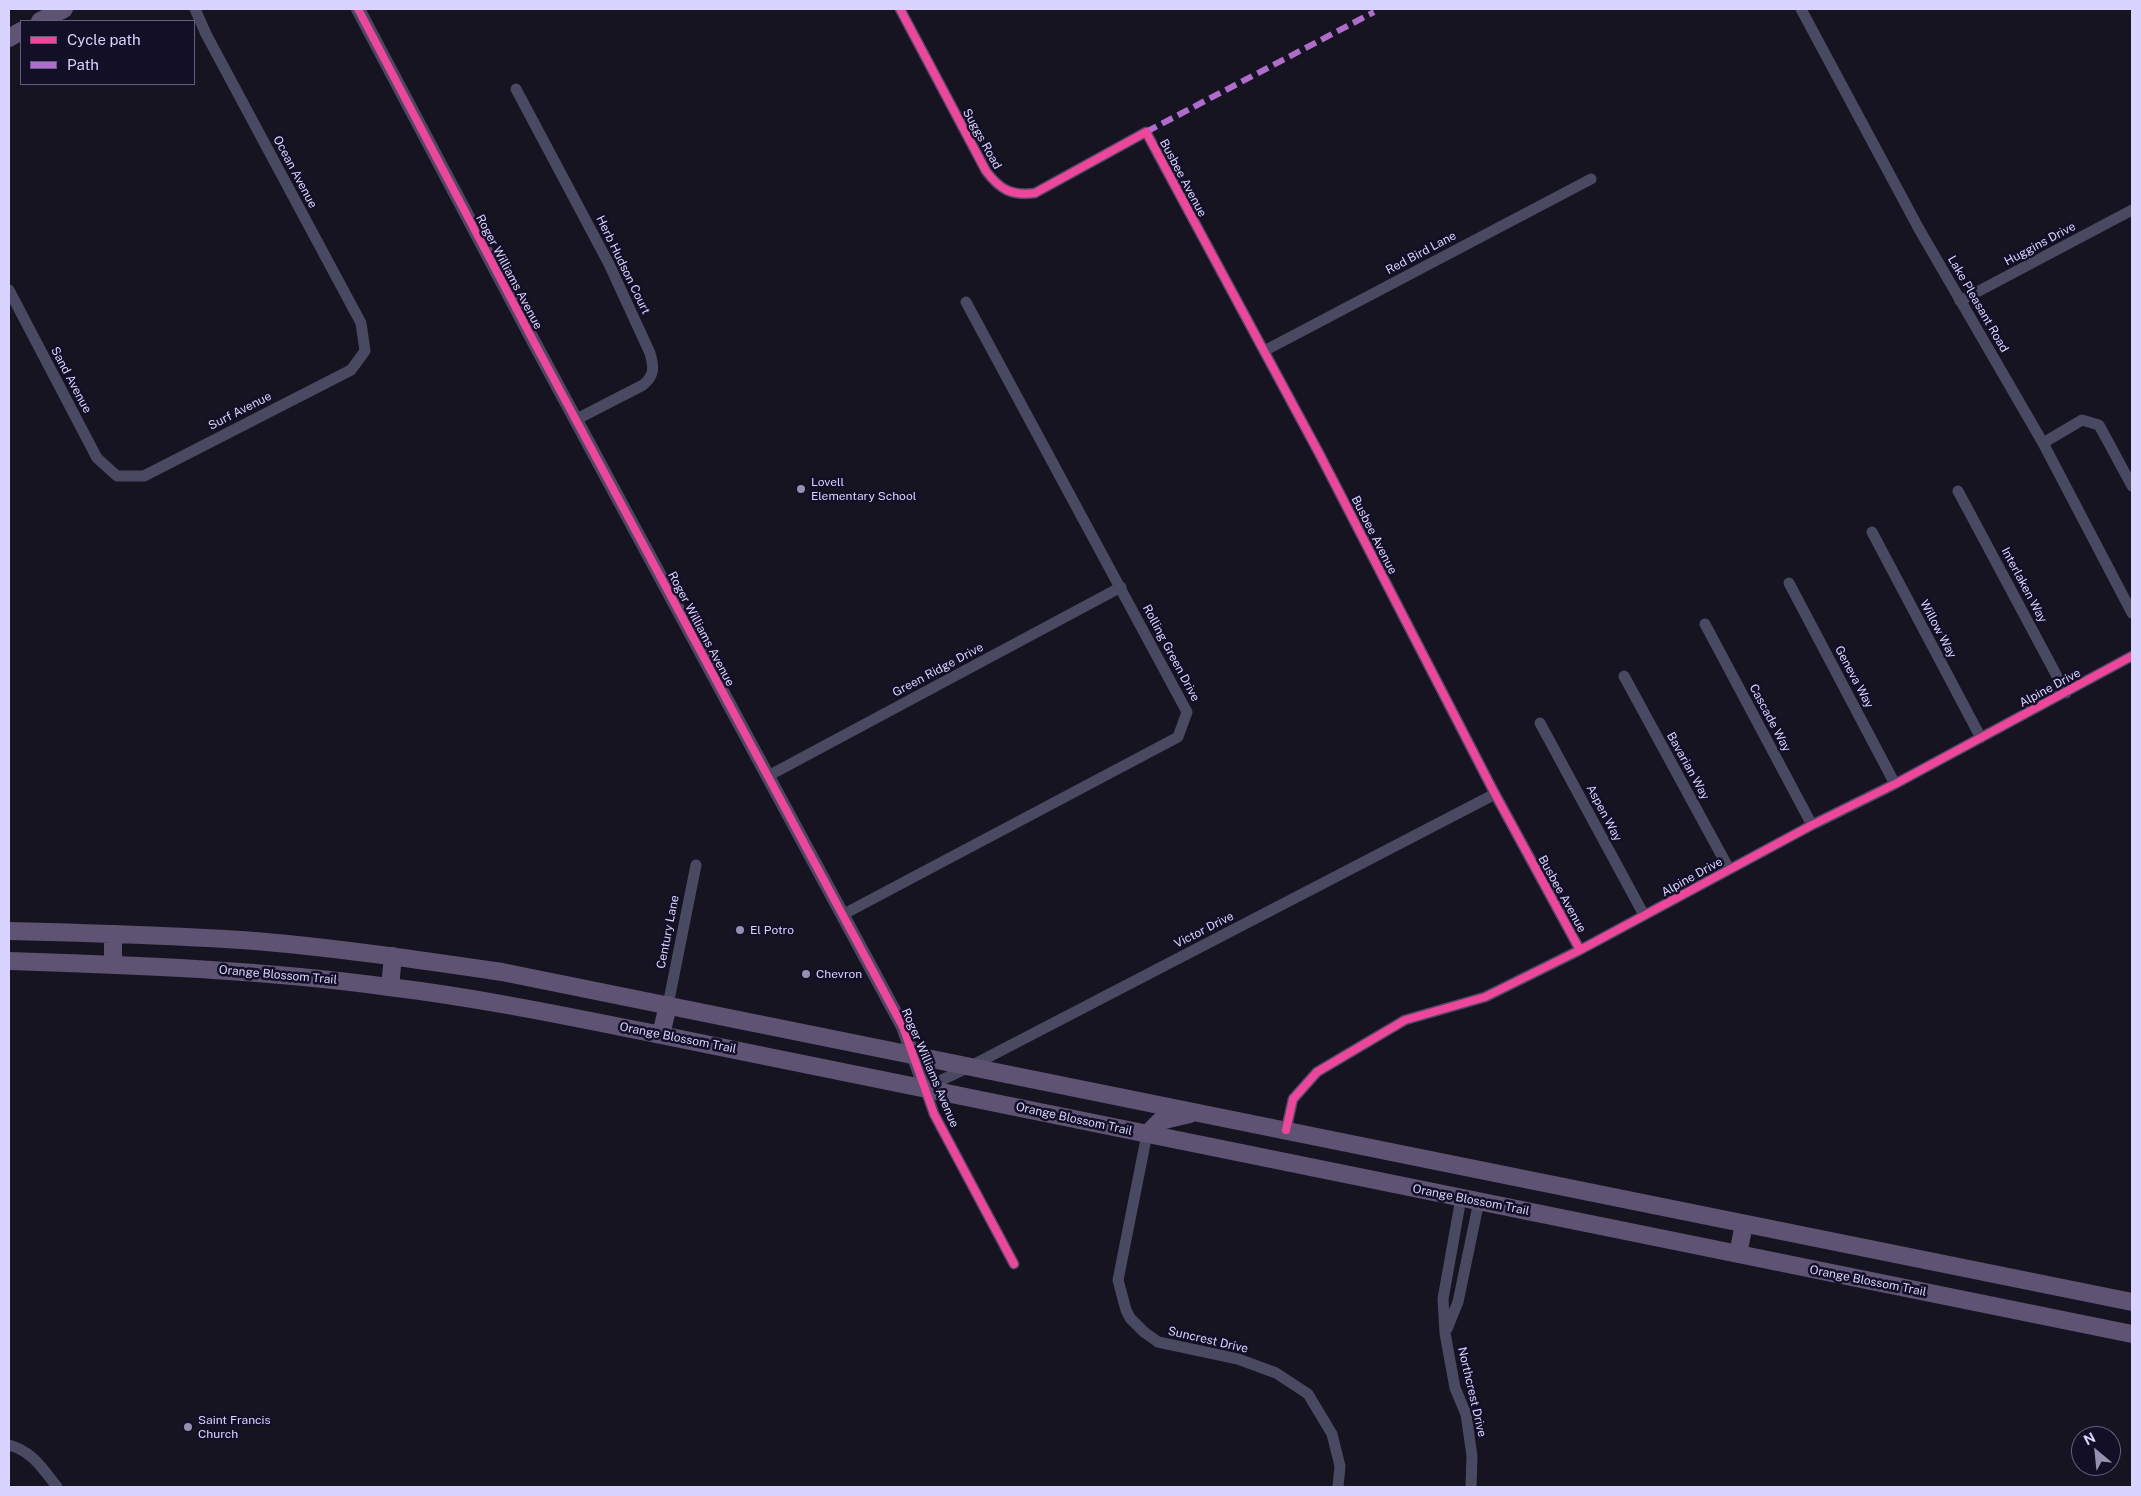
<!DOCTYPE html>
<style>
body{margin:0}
#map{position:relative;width:2141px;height:1496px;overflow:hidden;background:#161421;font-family:"Public Sans",sans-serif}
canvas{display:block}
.frame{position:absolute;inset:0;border:10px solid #d9d4ff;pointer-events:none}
.legend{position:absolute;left:20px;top:20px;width:175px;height:65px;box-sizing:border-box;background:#130f26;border:1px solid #625e7d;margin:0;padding:6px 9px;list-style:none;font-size:15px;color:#d9d4ff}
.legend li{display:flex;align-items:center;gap:10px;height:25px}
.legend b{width:25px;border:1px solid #625e7d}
.north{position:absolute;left:2071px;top:1426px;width:50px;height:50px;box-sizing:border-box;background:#130f26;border:1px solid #625e7d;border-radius:50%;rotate:332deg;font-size:14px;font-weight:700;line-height:20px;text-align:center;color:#d9d4ff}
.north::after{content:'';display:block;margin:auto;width:18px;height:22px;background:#9591b1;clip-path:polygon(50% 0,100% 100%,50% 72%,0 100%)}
</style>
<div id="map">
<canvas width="2141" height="1496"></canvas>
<div class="frame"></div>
<ul class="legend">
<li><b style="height:6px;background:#ed469a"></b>Cycle path</li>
<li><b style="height:6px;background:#b06ccc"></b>Path</li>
</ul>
<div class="north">N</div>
</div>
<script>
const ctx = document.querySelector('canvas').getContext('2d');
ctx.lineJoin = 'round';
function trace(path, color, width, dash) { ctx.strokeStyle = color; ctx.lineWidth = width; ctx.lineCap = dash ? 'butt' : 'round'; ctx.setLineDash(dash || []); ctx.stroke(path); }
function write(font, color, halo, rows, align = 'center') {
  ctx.font = font + ' "Public Sans",sans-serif'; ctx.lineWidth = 5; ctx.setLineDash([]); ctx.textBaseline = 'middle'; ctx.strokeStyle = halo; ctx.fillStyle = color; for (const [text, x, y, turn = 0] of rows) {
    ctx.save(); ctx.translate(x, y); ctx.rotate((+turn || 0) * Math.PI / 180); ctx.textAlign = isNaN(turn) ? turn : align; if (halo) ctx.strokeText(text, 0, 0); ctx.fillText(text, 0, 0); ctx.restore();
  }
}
const minor = new Path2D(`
 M 900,9 L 986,171 C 1000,190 1012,196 1035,193 L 1146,132 L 1320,455 L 1495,794 L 1580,950
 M 1801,9 L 1919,229 L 2043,443 L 2132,613
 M 516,89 L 609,264 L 650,353 C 654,367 655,375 643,385 L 575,420
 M 9,290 L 97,458 L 117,476 L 144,476 L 351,370 L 365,351 L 361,323 L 206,34 L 195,9
 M 1960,301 L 2132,210
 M 1264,351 L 1591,179
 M 2043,443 L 2082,420 L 2099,425 L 2132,486
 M 1958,491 L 2066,693
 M 1872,532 L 1981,738
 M 1789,583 L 1895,784
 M 1705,624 L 1812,825
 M 1624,676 L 1729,869
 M 1540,723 L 1644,915
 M 768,776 L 1121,587
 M 842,915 L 1178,737 L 1187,712 L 966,302
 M 668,1005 L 696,865
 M 1286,1130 L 1293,1099 L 1317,1072 L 1405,1020 L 1485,997 L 1580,950 L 1812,825 L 1895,784 L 2132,656
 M 1147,1134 L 1118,1280 L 1126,1310 L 1130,1318 L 1144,1332 L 1158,1342 L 1238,1359 L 1276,1373 L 1308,1394 L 1332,1434 L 1340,1466 L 1338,1487
 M 1461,1198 L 1443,1299 L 1445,1333 L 1455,1388 L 1466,1414 L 1472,1456 L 1471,1487
 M 1014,1264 L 934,1114 L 925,1088 L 971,1066 L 1495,794
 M 1447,1329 L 1458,1302 L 1479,1201
 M 9,1445 C 32,1451 43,1469 57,1487`);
const tertiary = new Path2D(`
 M 358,9 L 535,344 L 903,1027 L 925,1088`);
const primary = new Path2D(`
 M 40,21 L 64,9
 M 9,38 L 21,31
 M 9,931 C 91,933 173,935 255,941 C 338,948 420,960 502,972 L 2132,1302
 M 9,961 C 136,965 263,970 389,987 C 481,998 571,1017 661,1035 L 2132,1334
 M 113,964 L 113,934
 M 390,987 L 393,956
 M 661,1035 L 668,1005
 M 1147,1134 L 1160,1121 L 1190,1114
 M 1738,1254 L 1744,1224`);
const quiet = new Path2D(`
 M 1146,132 L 1374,12`);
const cycleway = new Path2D(`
 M 358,9 L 535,344 L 903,1027 L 934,1114 L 1014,1264
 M 900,9 L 986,171 C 1000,190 1012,196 1035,193 L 1146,132 L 1320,455 L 1495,794 L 1580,950
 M 1286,1130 L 1293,1099 L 1317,1072 L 1405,1020 L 1485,997 L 1580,950 L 1812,825 L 1895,784 L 2132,656`);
const markers = [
 [801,489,5,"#9591b1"],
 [740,930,5,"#9591b1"],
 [806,974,5,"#9591b1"],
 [188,1427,5,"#9591b1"]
];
const streetNames = [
 ["Suggs Road",982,139,61],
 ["Ocean Avenue",295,172,62],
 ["Busbee Avenue",1183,178,62],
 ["Huggins Drive",2040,244,-28],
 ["Red Bird Lane",1421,253,-28],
 ["Herb Hudson Court",623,265,64],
 ["Roger Williams Avenue",509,272,62],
 ["Lake Pleasant Road",1978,304,60],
 ["Sand Avenue",71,380,62],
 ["Surf Avenue",240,411,-27],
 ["Busbee Avenue",1374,535,63],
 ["Interlaken Way",2024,585,62],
 ["Roger Williams Avenue",701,629,62],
 ["Willow Way",1938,629,62],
 ["Rolling Green Drive",1171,653,62],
 ["Green Ridge Drive",938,670,-28],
 ["Geneva Way",1854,677,62],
 ["Alpine Drive",2050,688,-28],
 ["Cascade Way",1770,718,62],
 ["Bavarian Way",1688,766,61],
 ["Aspen Way",1604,813,62],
 ["Alpine Drive",1692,877,-29],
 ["Busbee Avenue",1562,894,61],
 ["Victor Drive",1204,930,-27],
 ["Century Lane",668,932,-79],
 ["Orange Blossom Trail",278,975,5],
 ["Orange Blossom Trail",678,1038,11],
 ["Roger Williams Avenue",930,1068,67],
 ["Orange Blossom Trail",1074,1119,12],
 ["Orange Blossom Trail",1471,1200,11],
 ["Orange Blossom Trail",1868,1281,11],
 ["Suncrest Drive",1208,1340,13],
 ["Northcrest Drive",1472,1392,77]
];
const poiNames = [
 ["Lovell",811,482],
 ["Elementary School",811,496],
 ["El Potro",750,930],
 ["Chevron",816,974],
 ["Saint Francis",198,1420],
 ["Church",198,1434]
];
trace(minor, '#4a4962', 11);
trace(tertiary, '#4a4962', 14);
trace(primary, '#5e5373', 18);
trace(quiet, '#b06ccc', 6, [12, 6]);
trace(cycleway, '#ed469a', 8);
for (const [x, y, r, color] of markers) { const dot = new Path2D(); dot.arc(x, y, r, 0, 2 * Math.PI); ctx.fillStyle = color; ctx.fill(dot); trace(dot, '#130f26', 2); }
write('12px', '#d9d4ff', '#130f26', streetNames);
write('12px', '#d9d4ff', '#130f26', poiNames, 'left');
</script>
